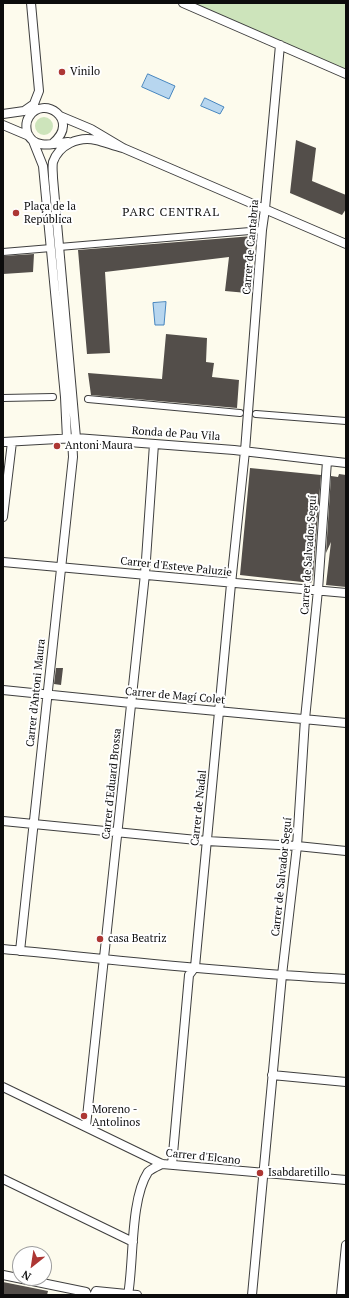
<!DOCTYPE html>
<meta charset="utf-8">
<style>
body{margin:0}
#map{position:relative;width:349px;height:1298px;overflow:hidden;background:#fdfbed;font-family:"PT Serif",serif}
canvas{display:block}
.frame{position:absolute;inset:0;border:4px solid #0c0c0c;pointer-events:none}
.north{position:absolute;left:12px;top:1246px;width:40px;height:40px;box-sizing:border-box;background:#fff;border:1px solid #9e9e9e;border-radius:50%;rotate:210deg;font-size:11px;font-weight:700;line-height:16px;text-align:center;color:#0c0c0c}
.north::after{content:'';display:block;margin:auto;width:14px;height:18px;background:#ad3734;clip-path:polygon(50% 0,100% 100%,50% 72%,0 100%)}
</style>
<div id="map">
<canvas width="349" height="1298"></canvas>
<div class="frame"></div>
<div class="north">N</div>
</div>
<script>
const ctx = document.querySelector('canvas').getContext('2d');
ctx.lineJoin = 'round';
function fill(path, color) { ctx.fillStyle = color; ctx.fill(path, 'evenodd'); }
function trace(path, color, width, dash) { ctx.strokeStyle = color; ctx.lineWidth = width; ctx.lineCap = dash ? 'butt' : 'round'; ctx.setLineDash(dash || []); ctx.stroke(path); }
function write(font, color, halo, rows, align = 'center') {
  ctx.font = font + ' "PT Serif",serif'; ctx.lineWidth = 4; ctx.setLineDash([]); ctx.textBaseline = 'middle'; ctx.strokeStyle = halo; ctx.fillStyle = color; for (const [text, x, y, turn = 0] of rows) {
    ctx.save(); ctx.translate(x, y); ctx.rotate((+turn || 0) * Math.PI / 180); ctx.textAlign = isNaN(turn) ? turn : align; if (halo) ctx.strokeText(text, 0, 0); ctx.fillText(text, 0, 0); ctx.restore();
  }
}
const green = new Path2D(`
 M 183,3 L 346,3 L 346,74 Z
 M35 126a9 9 0 1 1 18 0a9 9 0 1 1-18 0Z`);
const water = new Path2D(`
 M 148,74 L 175,86 L 169,99 L 142,87 Z
 M 205,98 L 224,107 L 220,114 L 201,106 Z
 M 166,302 L 164,325 L 155,325 L 153,303 Z`);
const building = new Path2D(`
 M 296,140 L 316,148 L 312,181 L 346,195 L 346,209 L 342,215 L 290,193 Z
 M 253,236 L 247,293 L 225,291 L 229,257 L 105,272 L 110,353 L 87,354 L 78,250 Z
 M 34,254 L 33,272 L 3,274 L 3,256 Z
 M 166,334 L 207,338 L 206,362 L 214,363 L 212,377 L 239,380 L 237,408 L 91,395 L 88,373 L 162,379 Z
 M 250,468 L 321,475 L 313,579 L 311,583 L 240,575 Z
 M 339,474 L 346,475 L 346,587 L 326,585 L 331,542 L 326,553 L 331,476 L 338,477 Z
 M 56,668 L 63,668 L 61,685 L 54,684 Z
 M 3,1282 L 48,1291 L 47,1295 L 3,1295 Z`);
const pedestrian = new Path2D(`
 M 59,247 L 262,230
 M 3,252 L 51,248
 M 3,398 L 53,397
 M 88,399 L 240,413
 M 256,414 L 346,421`);
const minor = new Path2D(`
 M 183,3 L 346,74
 M 3,114 L 24,111 L 34,104
 M 30,114 L 39,91 L 31,3
 M 60,116 L 91,129 L 123,148 L 346,244
 M 3,125 L 29,136
 M 33,141 L 43,166 L 65,397 L 67,439
 M 53,143 C 81,120 43,94 29,117 C 26,121 26,127 27,132 C 33,150 54,144 68,142
 M 76,438 L 53,178 C 53,173 52,167 53,162 C 59,145 78,136 96,140 C 105,142 114,146 123,148
 M 3,442 L 76,438 L 234,450 L 346,463
 M 3,517 L 12,442
 M 3,562 L 346,593
 M 3,690 L 131,703 L 346,723
 M 3,821 L 207,841 L 297,846 L 346,851
 M 3,949 C 117,960 231,973 346,979
 M 20,951 L 73,457 L 72,438
 M 272,1075 L 346,1082
 M 3,1087 L 162,1164 L 346,1180
 M 86,1126 L 145,574 L 154,444
 M 172,1165 L 189,975 L 195,967 L 231,584 L 245,451 L 262,230 L 265,209 L 280,45
 M 3,1179 L 133,1242
 M 3,1275 L 86,1292 L 87,1295
 M 94,1295 L 96,1291 L 137,1295
 M 128,1295 C 134,1262 130,1200 148,1172 C 151,1169 158,1166 162,1164
 M 252,1295 L 282,975 L 297,846 L 305,719 L 318,590 L 327,461
 M 341,1295 L 346,1245`);
const markers = [
 [62,72,4,"#ad3734"],
 [16,213,4,"#ad3734"],
 [57,446,4,"#ad3734"],
 [100,939,4,"#ad3734"],
 [84,1116,4,"#ad3734"],
 [260,1173,4,"#ad3734"]
];
const poiNames = [
 ["Vinilo",70,72],
 ["Plaça de la",24,207],
 ["República",24,220],
 ["Antoni Maura",65,446],
 ["casa Beatriz",108,939],
 ["Moreno -",92,1110],
 ["Antolinos",92,1123],
 ["Isabdaretillo",268,1173]
];
const streetNames = [
 ["Carrer de Cantabria",251,247,-85],
 ["Ronda de Pau Vila",176,434,4],
 ["Carrer de Salvador Seguí",309,555,-86],
 ["Carrer d'Esteve Paluzie",176,567,6],
 ["Carrer d'Antoni Maura",36,693,-84],
 ["Carrer de Magí Colet",175,696,5],
 ["Carrer d'Eduard Brossa",112,784,-84],
 ["Carrer de Nadal",199,808,-84],
 ["Carrer de Salvador Seguí",282,877,-84],
 ["Carrer d'Elcano",203,1157,6]
];
const neighbourhoodNames = [
 ["PARC CENTRAL",171,213]
];
fill(green, '#cde4bb');
fill(water, '#b7d6ef');
trace(water, '#4685be', 1);
fill(building, '#534e4a');
trace(pedestrian, '#3f3f3f', 8);
trace(minor, '#3f3f3f', 10);
trace(pedestrian, '#fff', 6);
trace(minor, '#fff', 8);
for (const [x, y, r, color] of markers) { const dot = new Path2D(); dot.arc(x, y, r, 0, 2 * Math.PI); ctx.fillStyle = color; ctx.fill(dot); trace(dot, '#fff', 1.5); }
write('11px', '#0c0c0c', '#fff', poiNames, 'left');
write('11px', '#0c0c0c', '#fff', streetNames);
ctx.letterSpacing = '1px';
write('12px', '#0c0c0c', '#fff', neighbourhoodNames);
ctx.letterSpacing = '0px';
</script>
